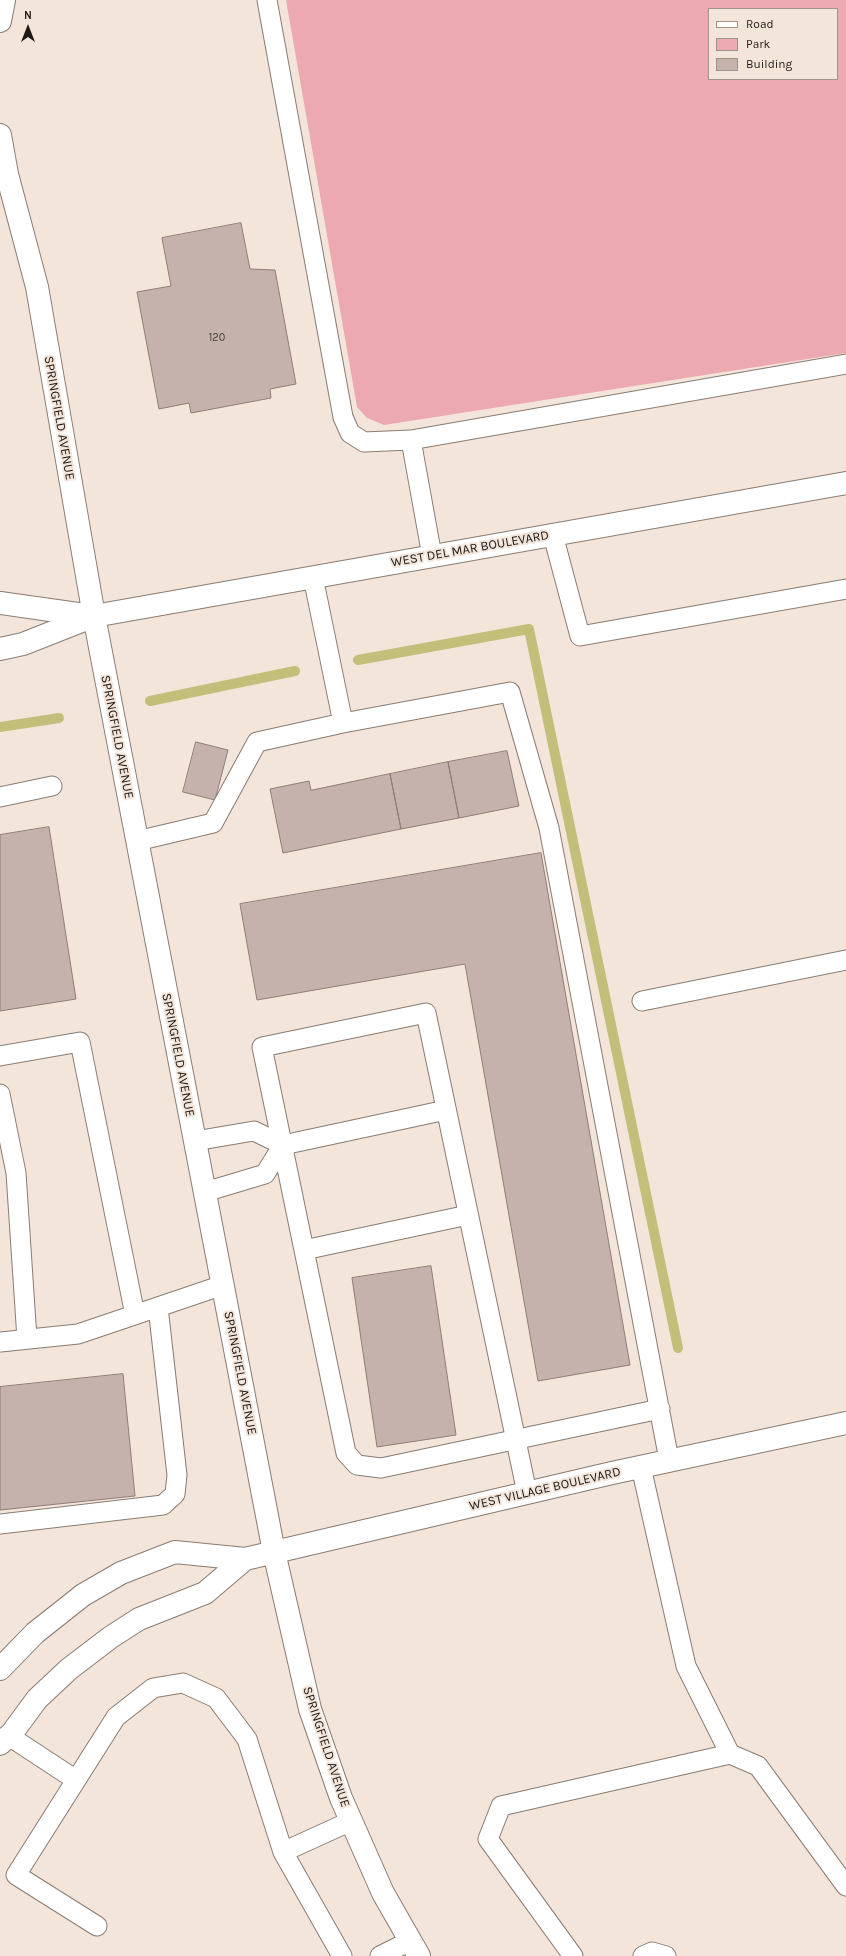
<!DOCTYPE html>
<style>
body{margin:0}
#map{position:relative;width:846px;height:1956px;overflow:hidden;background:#f4e5da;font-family:Karla,sans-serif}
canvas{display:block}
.legend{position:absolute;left:708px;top:8px;width:130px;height:72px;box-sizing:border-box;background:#f4e5da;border:1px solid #9e938b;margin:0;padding:5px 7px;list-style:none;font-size:12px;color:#1e1915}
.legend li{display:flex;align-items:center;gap:8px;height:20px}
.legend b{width:20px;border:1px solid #9e938b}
.north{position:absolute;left:8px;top:8px;width:40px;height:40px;-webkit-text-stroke:3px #f4e5da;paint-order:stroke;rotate:0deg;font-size:11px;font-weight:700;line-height:16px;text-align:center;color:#1e1915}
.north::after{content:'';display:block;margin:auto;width:14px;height:18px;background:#1e1915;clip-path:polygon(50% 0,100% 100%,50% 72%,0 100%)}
</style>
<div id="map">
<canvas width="846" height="1956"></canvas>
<ul class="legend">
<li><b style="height:5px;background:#fff"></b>Road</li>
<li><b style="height:11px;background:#ecaab0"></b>Park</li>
<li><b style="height:11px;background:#c5b2ad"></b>Building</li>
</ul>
<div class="north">N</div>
</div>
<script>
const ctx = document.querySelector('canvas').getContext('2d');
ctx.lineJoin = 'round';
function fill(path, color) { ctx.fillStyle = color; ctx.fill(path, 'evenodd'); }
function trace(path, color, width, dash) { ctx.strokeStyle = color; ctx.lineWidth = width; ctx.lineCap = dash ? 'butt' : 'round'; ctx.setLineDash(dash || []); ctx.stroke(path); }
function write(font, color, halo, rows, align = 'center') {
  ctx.font = font + ' Karla,sans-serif'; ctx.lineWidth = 4; ctx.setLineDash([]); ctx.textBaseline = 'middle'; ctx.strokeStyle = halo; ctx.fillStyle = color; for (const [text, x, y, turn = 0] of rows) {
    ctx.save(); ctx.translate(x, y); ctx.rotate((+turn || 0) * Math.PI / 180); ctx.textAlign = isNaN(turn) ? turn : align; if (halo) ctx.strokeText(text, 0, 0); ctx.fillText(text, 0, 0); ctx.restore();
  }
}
const green = new Path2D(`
 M 286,0 L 846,0 L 846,353 L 384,425 L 367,418 L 357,407 ZM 709,9 L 837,9 L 837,79 L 709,79 Z`);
const stream = new Path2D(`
 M 358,660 L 529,629 L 678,1348
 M 150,701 L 295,671
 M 0,727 L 59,718`);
const building = new Path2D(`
 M 241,223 L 250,269 L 275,270 L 296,384 L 270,389 L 271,398 L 191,413 L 189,403 L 159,409 L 137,292 L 171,286 L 162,238 Z
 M 196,742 L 228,750 L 215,800 L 183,792 Z
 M 507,751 L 519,806 L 459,818 L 448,762 Z
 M 448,762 L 459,818 L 401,829 L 390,774 Z
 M 390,774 L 401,829 L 283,853 L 270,789 L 309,781 L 311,790 Z
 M 49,827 L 76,999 L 0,1011 L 0,835 Z
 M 541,853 L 630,1365 L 538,1381 L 465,964 L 257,1000 L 240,904 Z
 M 431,1266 L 456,1435 L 377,1447 L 352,1278 Z
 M 123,1374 L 135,1496 L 0,1510 L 0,1387 Z`);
const service = new Path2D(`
 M 267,0 L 343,417 L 350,433 L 364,442 L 411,440
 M 553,535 L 580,636 L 846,589
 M 432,556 L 411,440 L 846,364
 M 313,577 L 343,723 L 510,692 L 549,828 L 669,1460
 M 0,797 L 52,786
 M 137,841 L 213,823 L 257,742 L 343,723
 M 642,1001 L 846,960
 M 0,1056 L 80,1042 L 135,1315
 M 0,1094 L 16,1173 L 27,1339
 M 195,1141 L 254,1131 L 283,1145 L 446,1110
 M 205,1192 L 265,1174 L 283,1145
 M 304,1250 L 468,1215
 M 0,1342 L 78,1334 L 223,1285
 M 527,1493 C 494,1333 459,1173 426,1013 L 262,1047 L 346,1453 L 357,1465 L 381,1468 L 660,1409
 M 0,1524 L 163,1505 L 175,1494 L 177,1475 L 158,1307
 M 9,1736 L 76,1780
 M 730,1754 L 758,1766 L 846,1886
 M 97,1926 L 16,1875 L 116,1717 L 153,1688 L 183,1683 L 216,1698 L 247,1739 L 283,1852
 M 342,1956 L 283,1852 L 351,1821
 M 380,1956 L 410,1941
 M 573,1956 L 488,1839 L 501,1806 L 730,1754 L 686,1666 L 641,1467
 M 643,1956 L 652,1952 L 666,1956`);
const minor = new Path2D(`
 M 0,1669 L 35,1633 L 83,1595 L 121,1573 L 175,1552 L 245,1559 L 612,1473 L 846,1423
 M 0,1744 L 12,1733 L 37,1699 L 69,1669 L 111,1637 L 139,1619 L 205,1593 L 245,1559`);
const secondary = new Path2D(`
 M 0,21 L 4,0
 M 0,135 L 7,174 L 37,287 L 94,616 L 274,1552 L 310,1709 L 341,1798 L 383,1893 L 419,1956
 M 0,603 L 92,616
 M 0,649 L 23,644 L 94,616 L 846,483`);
const numberNames = [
 ["120",217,338]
];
const streetNames = [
 ["SPRINGFIELD AVENUE",59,418,80],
 ["WEST DEL MAR BOULEVARD",470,549,-10],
 ["SPRINGFIELD AVENUE",117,737,79],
 ["SPRINGFIELD AVENUE",178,1055,79],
 ["SPRINGFIELD AVENUE",240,1373,79],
 ["WEST VILLAGE BOULEVARD",545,1489,-13],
 ["SPRINGFIELD AVENUE",326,1747,72]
];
fill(green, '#ecaab0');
trace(stream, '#c2bf7b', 10);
fill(building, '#c5b2ad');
trace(building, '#8e7d78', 1);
trace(service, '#897c72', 21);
trace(minor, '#897c72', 24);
trace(secondary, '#897c72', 24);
trace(service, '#fff', 19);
trace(minor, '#fff', 22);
trace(secondary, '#fff', 22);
write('11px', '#483f3b', null, numberNames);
write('13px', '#1e1915', '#f4e5da', streetNames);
</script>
